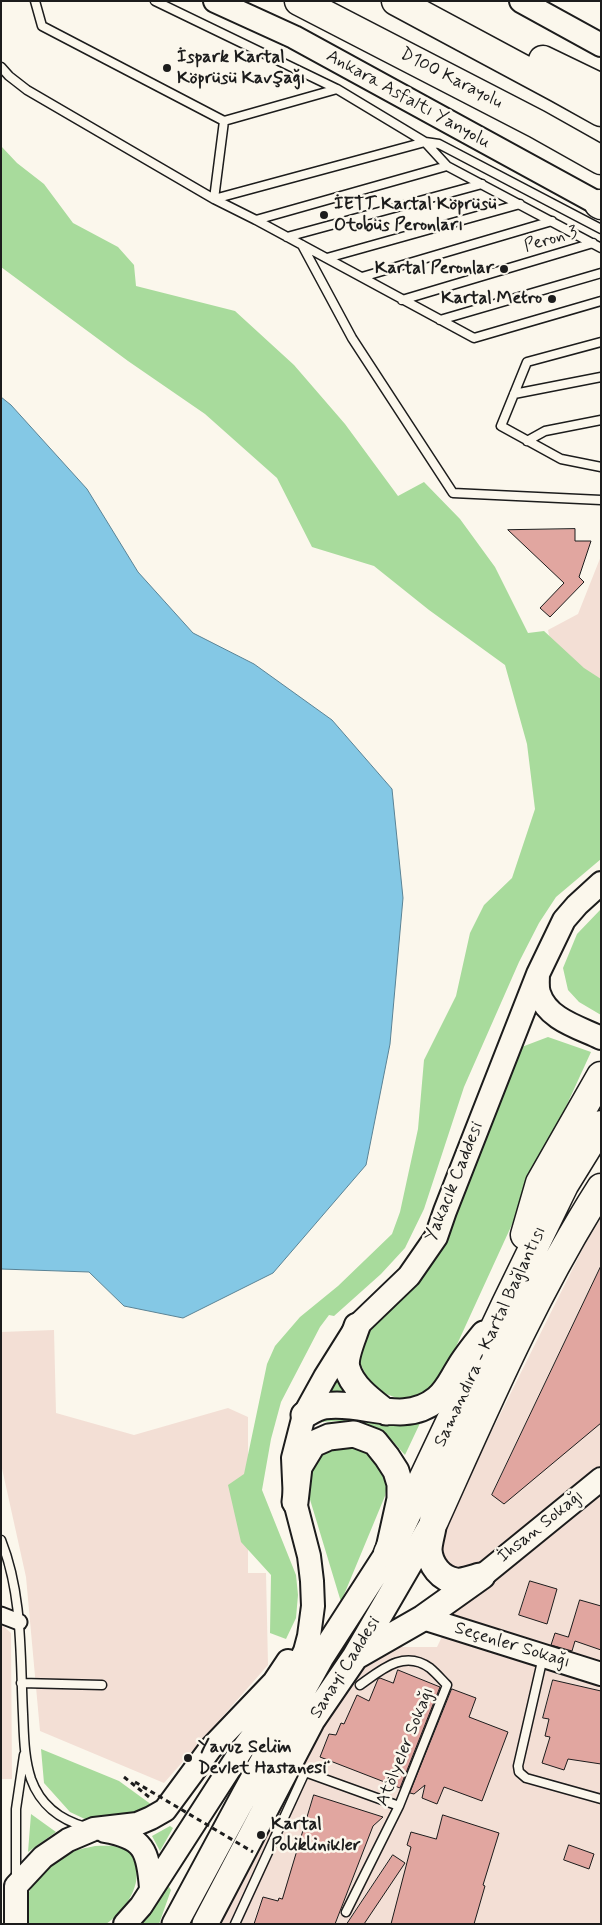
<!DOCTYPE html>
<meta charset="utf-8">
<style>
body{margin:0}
#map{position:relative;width:602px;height:1925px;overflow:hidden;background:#fbf7ec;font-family:Mynerve,sans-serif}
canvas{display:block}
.frame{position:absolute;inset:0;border:2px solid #1c1c1c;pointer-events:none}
</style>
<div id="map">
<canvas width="602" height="1925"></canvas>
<div class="frame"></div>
</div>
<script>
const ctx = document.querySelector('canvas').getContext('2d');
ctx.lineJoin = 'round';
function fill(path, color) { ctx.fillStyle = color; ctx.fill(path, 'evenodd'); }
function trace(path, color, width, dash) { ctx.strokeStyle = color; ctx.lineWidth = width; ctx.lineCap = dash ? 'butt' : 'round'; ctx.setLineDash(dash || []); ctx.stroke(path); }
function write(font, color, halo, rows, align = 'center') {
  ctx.font = font + ' Mynerve,sans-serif'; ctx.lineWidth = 5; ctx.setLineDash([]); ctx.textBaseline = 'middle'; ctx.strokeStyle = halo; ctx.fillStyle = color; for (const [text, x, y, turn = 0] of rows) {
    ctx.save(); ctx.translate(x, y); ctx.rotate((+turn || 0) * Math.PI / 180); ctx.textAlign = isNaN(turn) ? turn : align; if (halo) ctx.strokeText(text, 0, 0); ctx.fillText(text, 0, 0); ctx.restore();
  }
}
const built = new Path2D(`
 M 601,556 L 601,697 L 556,669 L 548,630 L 578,614 Z
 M 601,1218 L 601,1924 L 212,1924 L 315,1737 L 378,1647 L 437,1647 L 467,1585 L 435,1545 L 585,1244 Z
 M 54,1330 L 56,1413 L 134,1435 L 228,1408 L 248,1417 L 248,1573 L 266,1573 L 268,1665 L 164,1783 L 40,1731 L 26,1577 L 1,1464 L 1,1332 Z
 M 1,1624 L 11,1633 L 12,1779 L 1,1779 Z`);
const green = new Path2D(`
 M 1,146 L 17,163 L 44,184 L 73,223 L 118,247 L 134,265 L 136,286 L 235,311 L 294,365 L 345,424 L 398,496 L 424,482 L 460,519 L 495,567 L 528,633 L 544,631 L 584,668 L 601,679 L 601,859 L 556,897 L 539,923 L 519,962 L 464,1087 L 424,1209 L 405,1248 L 381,1274 L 334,1316 L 329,1315 L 320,1327 L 281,1402 L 271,1439 L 262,1490 L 296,1575 L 298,1595 L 296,1618 L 286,1639 L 270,1633 L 271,1575 L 241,1542 L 228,1485 L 244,1474 L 267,1364 L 275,1346 L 300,1317 L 338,1286 L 392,1234 L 400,1212 L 418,1129 L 424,1060 L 456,996 L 470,933 L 484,905 L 512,878 L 535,809 L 527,744 L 505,665 L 429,610 L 374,566 L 312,547 L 277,478 L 205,414 L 128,361 L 1,267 Z
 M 601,909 L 601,1015 L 579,1002 L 568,990 L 563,968 L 577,934 Z
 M 548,1037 L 591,1052 L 443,1375 L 428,1392 L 402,1400 L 373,1389 L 360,1363 L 363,1340 L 449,1231 L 519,1048 Z
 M 338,1375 L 350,1394 L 329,1393 Z
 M 318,1417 L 422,1419 L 405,1455 C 399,1449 393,1440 386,1435 C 365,1418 339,1420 314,1423 Z
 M 336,1443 C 368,1444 372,1448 389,1475 L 385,1496 L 341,1602 L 305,1483 L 314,1454 Z
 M 41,1749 L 119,1781 L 152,1805 L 114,1820 L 89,1821 L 70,1812 L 44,1783 Z
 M 31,1814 L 56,1832 L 28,1852 Z
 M 170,1826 L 173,1828 L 160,1851 L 152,1836 Z
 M 95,1846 C 104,1846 113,1845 122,1848 C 129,1850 132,1855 134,1861 C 144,1884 125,1911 106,1924 L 27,1924 C 26,1917 24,1907 26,1900 C 31,1882 52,1863 68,1854 C 77,1849 86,1848 95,1846 Z
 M 169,1887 L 171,1890 L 159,1924 L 137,1924 L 166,1888 Z`);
const water = new Path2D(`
 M 1,397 L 11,405 L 87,489 L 138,572 L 193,633 L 254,664 L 332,720 L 392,789 L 403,898 L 390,1044 L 366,1165 L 273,1273 L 183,1318 L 124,1306 L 89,1272 L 1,1269 Z`);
const building = new Path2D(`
 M 575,529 L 575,541 L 591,541 L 579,577 L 584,582 L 550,617 L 540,608 L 564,583 L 508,530 Z
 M 601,1266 L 601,1423 L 504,1504 L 492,1495 Z
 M 530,1581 L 557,1589 L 547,1624 L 519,1615 Z
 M 580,1600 L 601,1606 L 601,1650 L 575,1641 L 572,1651 L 551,1645 L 555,1633 L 568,1637 Z
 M 398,1670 L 440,1687 L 400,1788 L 320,1757 L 329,1734 L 336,1735 L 341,1723 L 344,1724 L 357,1695 L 369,1701 L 378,1679 L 380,1678 L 393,1683 Z
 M 553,1680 L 601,1691 L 601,1764 L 568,1759 L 564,1770 L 542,1763 L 550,1737 L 545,1736 L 549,1719 L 543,1718 Z
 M 452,1689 L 476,1698 L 469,1717 L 508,1732 L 482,1801 L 444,1787 L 437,1804 L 422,1798 L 425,1785 L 414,1794 L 410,1793 Z
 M 314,1795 L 383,1817 L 373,1826 L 335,1924 L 254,1924 L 263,1897 L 278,1901 L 279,1898 L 282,1899 Z
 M 443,1815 L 499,1833 L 483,1885 L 485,1886 L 474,1924 L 391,1924 L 411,1847 L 407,1845 L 411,1832 L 436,1839 Z
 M 569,1845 L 594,1854 L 589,1869 L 564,1860 Z
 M 393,1855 L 405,1863 L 364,1924 L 347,1924 Z`);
const path = new Path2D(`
 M 124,1777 L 149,1797`);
const lane = new Path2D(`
 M 35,1 L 42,26 L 224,121
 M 155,1 L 337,89 L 425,142 L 447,166 L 601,248
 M 1,67 L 9,76 L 27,90 L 214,199 L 256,220 L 474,338 L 601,301
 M 214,199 L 425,142 L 439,144 L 601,229
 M 214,199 L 224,121 L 337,89
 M 256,220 L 447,166
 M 287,237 L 482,184
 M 302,245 L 352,338 L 453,493 L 601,500
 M 327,258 L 520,204
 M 362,277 L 552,221
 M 402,300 L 593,243
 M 440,320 L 601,273
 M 601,342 L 527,362 L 501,426 L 561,459 L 601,467
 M 514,394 L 601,377
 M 527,441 L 545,431 L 601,420
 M 1,1540 C 23,1595 20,1656 23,1714 C 24,1736 24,1758 31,1779 C 40,1804 60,1820 86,1827
 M 543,1657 L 518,1766 L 519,1772 L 526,1778 L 601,1799
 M 21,1683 L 102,1685
 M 16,1878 L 16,1809 L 24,1755
 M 346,1912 L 399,1806 L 447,1685 C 442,1680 436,1673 430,1668 C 404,1649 381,1670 360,1685
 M 235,1924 L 305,1772 L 399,1806`);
const street = new Path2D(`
 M 1,1615 L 19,1622`);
const secondary = new Path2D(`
 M 215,1 L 294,37 L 599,204
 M 521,1 L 601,45
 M 538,974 C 538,980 537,987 539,993 C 547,1019 578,1027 601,1038
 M 482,1576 L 601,1479
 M 423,1618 L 601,1674
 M 105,1831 C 144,1838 148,1850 151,1888
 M 16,1924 L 16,1886 L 43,1857 L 68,1840 L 94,1829 L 137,1824 L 151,1818 L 165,1810 L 210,1749 L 274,1682 L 288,1661
 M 125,1924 L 141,1906 L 241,1751 L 284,1694 L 305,1651 L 309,1636 L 313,1606 L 312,1581 L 309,1556 L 295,1502 L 293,1458 L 304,1415 L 325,1377 L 357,1326 L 409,1276 L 436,1237 L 445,1211 L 538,974 L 564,920 L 577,905 L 601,883`);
const primary = new Path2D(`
 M 357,1326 C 354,1336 344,1357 347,1368 C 352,1387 372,1401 386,1412
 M 304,1415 C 310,1412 318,1407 325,1406 C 363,1400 403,1427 437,1399 C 447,1391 452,1379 459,1368 C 466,1356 475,1345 484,1334
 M 433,1527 C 432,1534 429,1543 429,1550 C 430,1565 441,1579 456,1581 C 463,1582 473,1578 480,1576
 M 355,1657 L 423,1618 L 482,1576
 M 175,1924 L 245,1794 L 321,1657 L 388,1553 L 400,1499 L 400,1484 L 396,1471 L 387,1457 L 375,1442 L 354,1434 L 329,1437 L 313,1444 L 299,1467 L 295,1502
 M 205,1924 L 312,1720 L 355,1657 L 434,1521`);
const highway = new Path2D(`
 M 299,1 L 537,124 L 601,160
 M 396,1 L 558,88 L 601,112
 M 543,60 L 601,88
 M 599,204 L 601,205
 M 525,1235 L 540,1183 L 601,1076
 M 434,1521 C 485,1408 534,1293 601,1188
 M 388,1553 L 506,1304 L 564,1185 L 601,1125`);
const pathBridge = new Path2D(`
 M 135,1782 L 253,1852`);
const markers = [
 [167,68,5,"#1c1c1c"],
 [324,215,5,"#1c1c1c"],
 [504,269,5,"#1c1c1c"],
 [552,299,5,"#1c1c1c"],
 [188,1758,5,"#1c1c1c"],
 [261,1835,5,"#1c1c1c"]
];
const poiNames = [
 ["İspark Kartal",177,58],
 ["Köprüsü Kavşağı",177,79],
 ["İETT Kartal Köprüsü",334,205],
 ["Otobüs Peronları",334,226],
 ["Kartal Peronlar",494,269,"right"],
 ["Kartal Metro",542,299,"right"],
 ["Yavuz Seli̇m",198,1748],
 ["Devlet Hastanesi̇",198,1769],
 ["Kartal",271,1825],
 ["Poliklinikler",271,1846]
];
const streetNames = [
 ["D100 Karayolu",451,79,27],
 ["Ankara Asfaltı Yanyolu",408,100,29],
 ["Peron 3",551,240,-16],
 ["Yakacık Caddesi",455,1182,-68],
 ["Samandıra - Kartal Bağlantısı",491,1337,-65],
 ["İhsan Sokağı",541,1527,-39],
 ["Seçenler Sokağı",512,1646,17],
 ["Sanayi Caddesi",346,1668,-58],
 ["Atölyeler Sokağı",406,1747,-68]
];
fill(built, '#f3dfd5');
fill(green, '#a8db9c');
fill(water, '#84c8e5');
trace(water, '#5a8395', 1);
fill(building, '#e1a6a0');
trace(building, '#1c1c1c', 1);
trace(lane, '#1c1c1c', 11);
trace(street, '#1c1c1c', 19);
trace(secondary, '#1c1c1c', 26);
trace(primary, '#1c1c1c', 29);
trace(highway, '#1c1c1c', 31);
trace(path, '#1c1c1c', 3, [5, 4]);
trace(lane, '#fbf7ec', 8);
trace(street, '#fbf7ec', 15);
trace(secondary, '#fbf7ec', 22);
trace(primary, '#fbf7ec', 25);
trace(highway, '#fbf7ec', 28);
trace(pathBridge, '#1c1c1c', 3, [5, 4]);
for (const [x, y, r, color] of markers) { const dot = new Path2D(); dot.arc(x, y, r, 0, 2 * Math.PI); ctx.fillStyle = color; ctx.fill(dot); trace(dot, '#fbf7ec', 2); }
write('bold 18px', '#1c1c1c', '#fbf7ec', poiNames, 'left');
write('18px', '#1c1c1c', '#fbf7ec', streetNames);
</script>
